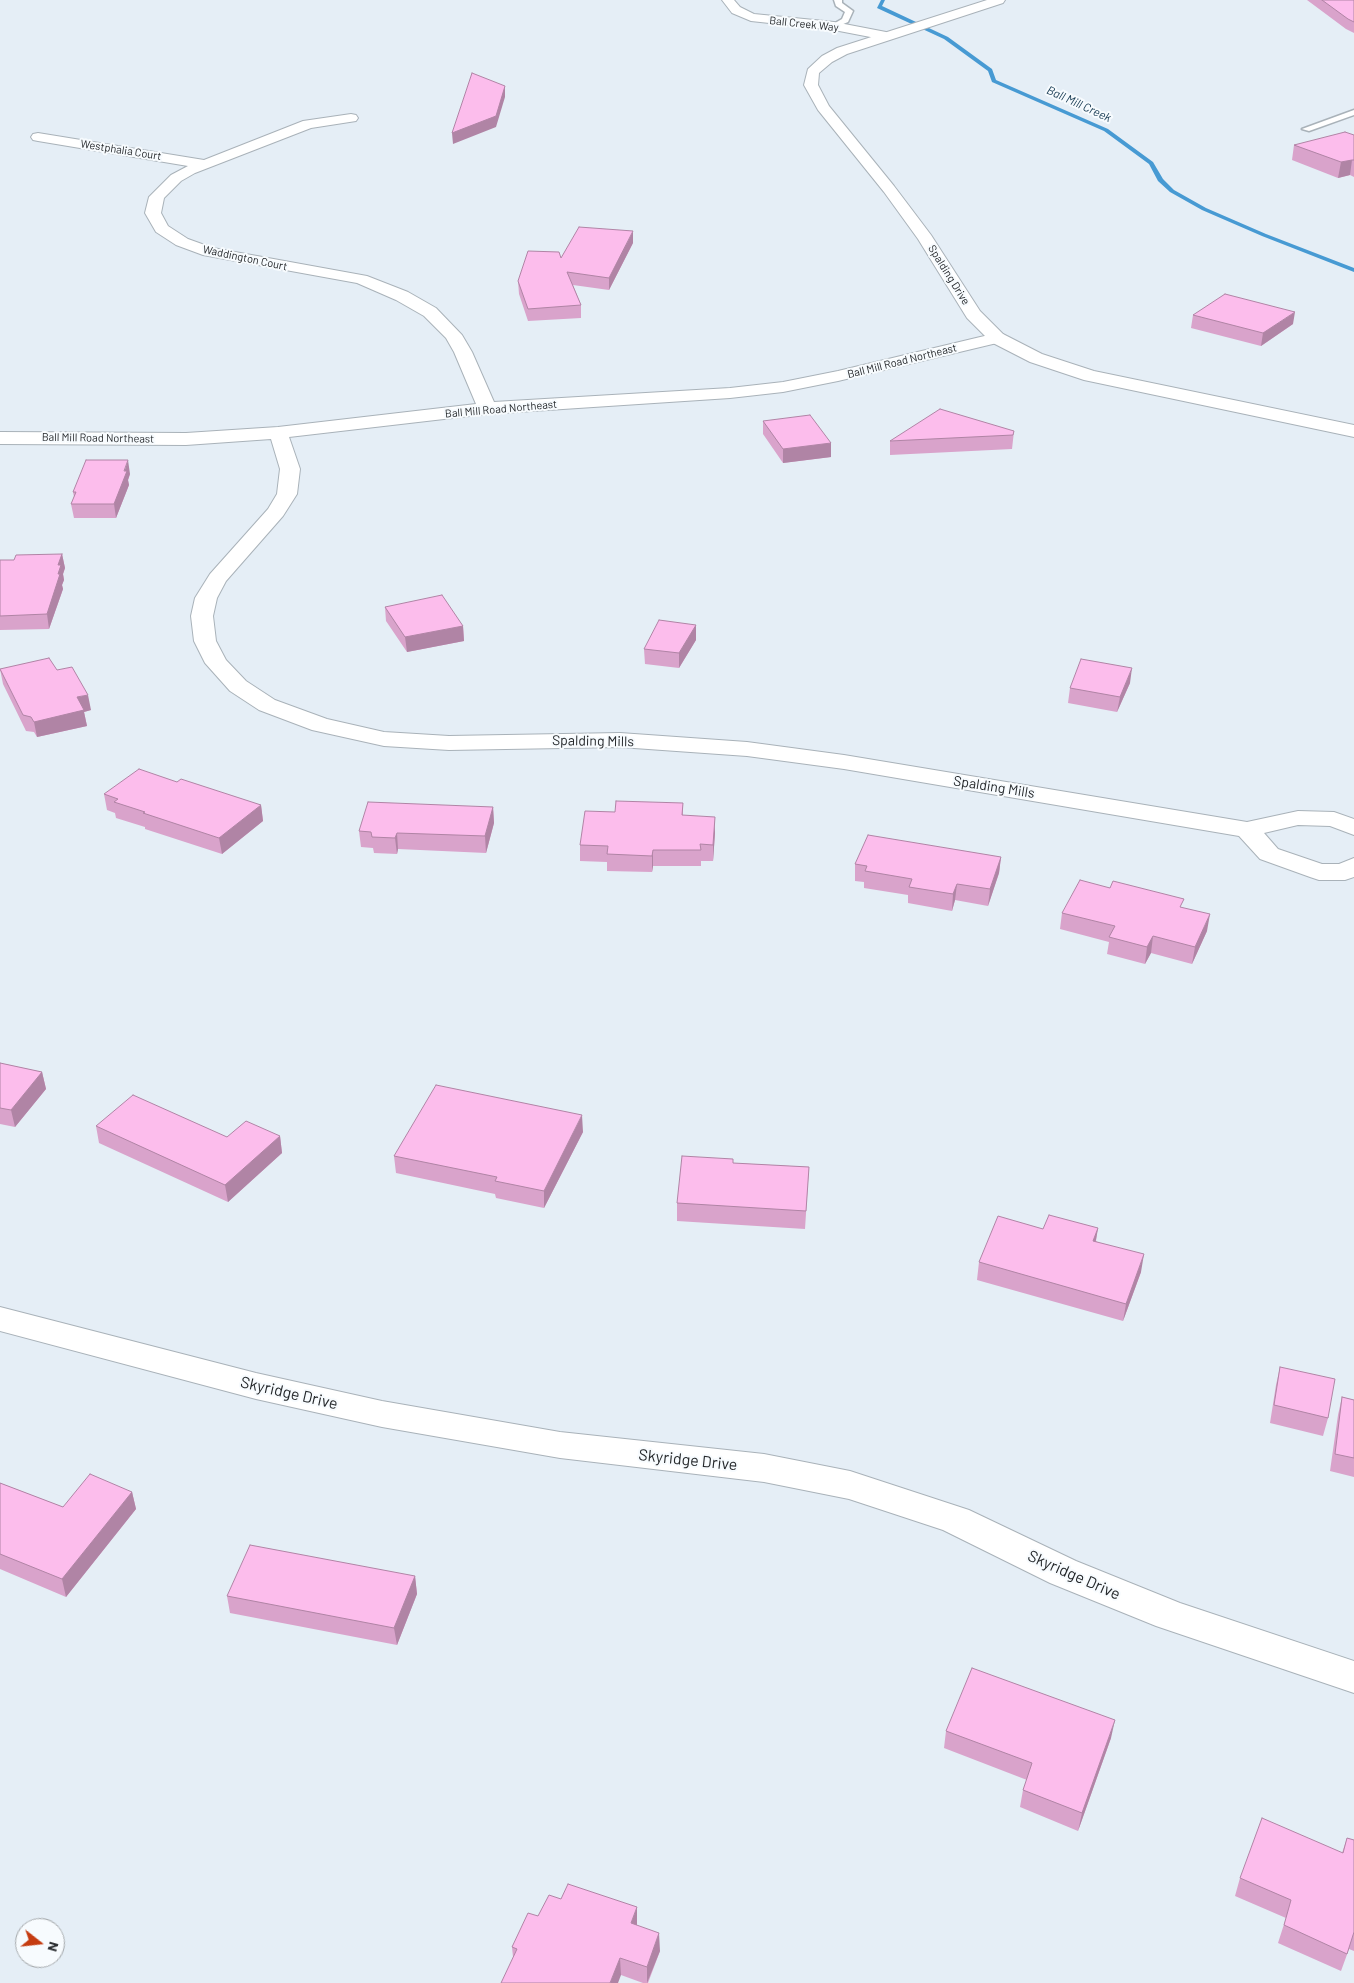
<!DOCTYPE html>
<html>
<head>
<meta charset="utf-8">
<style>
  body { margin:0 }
  #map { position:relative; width:1354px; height:1983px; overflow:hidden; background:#e5eef6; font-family:Barlow,sans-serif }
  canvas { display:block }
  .north { position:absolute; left:15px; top:1918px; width:50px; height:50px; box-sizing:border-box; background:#f7fbfe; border:1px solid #a3a7aa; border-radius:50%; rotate:106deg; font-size:14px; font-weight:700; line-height:20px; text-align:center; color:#25282b }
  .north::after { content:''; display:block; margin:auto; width:18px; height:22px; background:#c53c11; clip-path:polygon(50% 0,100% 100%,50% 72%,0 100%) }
</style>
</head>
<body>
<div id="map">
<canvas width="1354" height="1983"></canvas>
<div class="north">N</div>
</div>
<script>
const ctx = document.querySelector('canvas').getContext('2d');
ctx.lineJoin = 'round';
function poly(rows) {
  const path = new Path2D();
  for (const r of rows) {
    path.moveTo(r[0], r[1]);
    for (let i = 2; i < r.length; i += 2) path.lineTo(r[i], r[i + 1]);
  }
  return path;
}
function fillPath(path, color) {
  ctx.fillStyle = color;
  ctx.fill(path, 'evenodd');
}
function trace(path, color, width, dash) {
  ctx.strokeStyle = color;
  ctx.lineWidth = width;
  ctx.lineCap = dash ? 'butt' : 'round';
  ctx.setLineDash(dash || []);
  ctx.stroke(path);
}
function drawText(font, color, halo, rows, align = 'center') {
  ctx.font = font + ' Barlow,sans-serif';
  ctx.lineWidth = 4;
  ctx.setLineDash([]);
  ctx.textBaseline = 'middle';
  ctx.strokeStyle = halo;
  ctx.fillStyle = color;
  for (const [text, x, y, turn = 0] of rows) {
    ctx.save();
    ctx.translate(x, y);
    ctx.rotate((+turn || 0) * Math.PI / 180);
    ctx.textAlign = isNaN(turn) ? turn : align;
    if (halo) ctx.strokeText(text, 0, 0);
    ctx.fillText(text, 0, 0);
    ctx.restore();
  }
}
const stream = poly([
  [881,0,885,0,882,6,948,37,992,69,996,80,1108,129,1153,162,1163,179,1174,190,1206,208,1266,234,1354,268,1354,272,1262,236,1202,210,1170,192,1158,181,1149,164,1104,131,992,82,988,71,944,39,877,8,881,0]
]);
const service = poly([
  [834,0,842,0,842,3,853,11,848,22,834,28,830,26,842,19,845,12,836,6,834,0],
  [1354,110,1354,115,1309,131,1302,129,1354,110]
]);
const minor = poly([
  [722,0,734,0,740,7,754,14,834,22,886,32,892,36,886,40,834,30,751,21,732,13,722,0],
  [351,114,356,115,358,118,356,121,311,128,195,173,181,181,164,198,161,213,168,226,188,239,213,248,367,276,408,292,436,308,462,335,472,352,494,402,730,388,783,382,838,371,997,333,1003,334,1006,338,1003,342,997,343,838,381,783,392,730,398,487,414,289,437,300,469,297,494,283,516,226,581,217,598,213,616,216,641,226,660,246,681,275,700,327,719,384,732,449,736,620,733,747,742,844,755,1247,822,1298,811,1334,812,1354,819,1354,835,1330,826,1298,825,1264,833,1278,849,1322,864,1339,864,1354,858,1354,877,1345,880,1319,880,1310,877,1260,859,1239,836,844,769,747,756,620,747,449,750,384,746,312,730,259,710,230,691,205,663,194,641,191,616,195,598,210,574,268,509,277,494,280,469,271,439,186,445,0,444,0,432,186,433,278,427,476,404,454,352,446,338,424,316,396,300,357,283,203,255,176,245,156,232,145,213,149,197,171,175,188,166,38,141,33,140,31,137,33,134,38,133,204,160,303,121,351,114],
  [0,1307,256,1373,382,1401,560,1432,764,1454,850,1471,969,1510,1076,1561,1180,1603,1354,1661,1354,1693,1156,1626,1050,1583,943,1530,849,1499,764,1482,560,1458,382,1427,256,1399,0,1331,0,1307]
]);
const tertiary = poly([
  [987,0,1005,0,1003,3,847,54,832,62,819,73,818,85,829,106,894,186,931,235,980,311,1003,334,1042,354,1094,371,1354,425,1354,437,1084,380,1030,362,991,342,967,318,918,239,884,192,818,110,804,85,808,69,822,56,837,48,987,0]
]);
const wall = poly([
  [1307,0,1354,0,1354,33,1346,29],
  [1354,135,1354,177,1350,175,1338,178,1292,160,1294,145],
  [633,243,609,290,573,285,581,305,581,318,528,321,519,294,518,281,561,258],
  [1193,315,1293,324,1261,346,1191,328],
  [763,421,831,443,831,457,783,463,763,434],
  [1014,431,1012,449,890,455,890,441],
  [130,474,128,480,129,485,116,518,74,518,71,504,74,497,73,492],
  [62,554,65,568,63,574,64,580,62,585,63,589,49,629,0,630,0,560,14,560],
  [385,607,463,626,464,641,407,652,386,621],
  [696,625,696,640,679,668,645,664,644,649],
  [0,669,57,670,91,710,84,712,87,726,37,737,34,732,26,731,3,684],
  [1130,683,1117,712,1068,703,1070,688],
  [177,782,261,805,263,821,222,854,145,829,145,827,116,818,115,813,107,810,104,794],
  [683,803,683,815,715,833,713,861,701,861,701,866,653,866,652,872,607,871,607,862,580,861,580,845,615,812],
  [493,807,494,823,486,853,398,849,397,854,374,853,373,848,361,847,359,831],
  [1001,857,999,873,988,906,955,900,952,911,908,903,908,895,864,888,864,882,855,881,855,864],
  [1182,908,1207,931,1192,964,1151,953,1145,964,1107,954,1109,942,1060,929,1062,913],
  [0,1063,42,1072,46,1089,15,1127,0,1124],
  [96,1126,227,1137,280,1136,282,1153,228,1202,99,1143],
  [583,1132,544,1208,496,1198,495,1194,396,1173,394,1156],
  [733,1163,809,1167,805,1229,677,1221,677,1203],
  [1098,1228,1096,1241,1141,1272,1123,1321,977,1280,979,1262,1043,1229],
  [1280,1367,1328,1418,1323,1436,1270,1423,1276,1385],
  [1342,1397,1354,1400,1354,1477,1330,1471,1338,1415],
  [0,1483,63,1507,132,1492,136,1509,66,1597,0,1569],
  [415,1576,417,1594,397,1645,230,1613,227,1596],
  [946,1731,1111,1738,1078,1831,1020,1807,1023,1790,1027,1780,944,1748],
  [1347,1838,1354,1840,1354,1951,1349,1949,1341,1971,1278,1943,1286,1918,1235,1896,1240,1878,1342,1853],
  [561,1899,637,1925,660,1951,648,1983,643,1983,621,1975,513,1957,512,1947,538,1916]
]);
const shadedWall = poly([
  [505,86,505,97,496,127,453,144,452,133],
  [1352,160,1350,175,1338,178,1341,162],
  [633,231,633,243,609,290,609,278],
  [1295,312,1293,324,1261,346,1263,333],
  [831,443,831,457,783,463,783,449],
  [128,460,130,474,128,480,129,485,116,518,114,504],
  [62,554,65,568,63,574,64,580,62,585,63,589,49,629,47,614,58,565],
  [696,625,696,640,679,668,679,653],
  [463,626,464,641,407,652,405,637],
  [1132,668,1130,683,1117,712,1120,697],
  [88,695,91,710,84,712,87,726,37,737,34,722,77,697],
  [261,805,263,821,222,854,219,838],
  [493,807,494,823,486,853,485,836],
  [715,817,715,833,713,861,713,845],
  [397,833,398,849,397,854,395,838],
  [653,850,653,866,652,872,652,856],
  [1001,857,999,873,988,906,990,889],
  [957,884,955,900,952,911,953,894],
  [1210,914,1207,931,1192,964,1195,947],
  [1153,936,1151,953,1145,964,1147,947],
  [42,1072,46,1089,15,1127,11,1110],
  [582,1115,583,1132,544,1208,544,1191],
  [280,1136,282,1153,228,1202,225,1185],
  [1098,1228,1095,1245,1093,1241],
  [1144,1254,1141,1272,1123,1321,1126,1304],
  [132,1492,136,1509,66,1597,62,1579],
  [415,1576,417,1594,397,1645,394,1628],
  [1115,1720,1111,1738,1078,1831,1082,1813],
  [637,1907,637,1925,631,1941,631,1923],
  [659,1933,660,1951,647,1983,647,1967],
  [620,1958,621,1975,618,1983,610,1983]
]);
const building = poly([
  [1322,0,1354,0,1354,22,1348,19,1322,0],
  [472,73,505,86,496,116,452,133,472,73],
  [1345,132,1354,135,1354,160,1352,160,1341,162,1294,145,1345,132],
  [579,227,633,231,609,278,567,272,581,305,528,309,518,281,528,251,559,252,561,258,579,227],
  [1225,294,1295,312,1263,333,1193,315,1225,294],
  [940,409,1014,431,1013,435,890,441,940,409],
  [810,415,831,443,783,449,763,421,810,415],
  [86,460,128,460,124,471,127,471,114,504,71,504,76,492,73,492,86,460],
  [62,554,58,565,61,565,58,574,60,574,47,614,0,616,0,560,14,560,16,555,62,554],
  [442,595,463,626,405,637,385,607,442,595],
  [659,620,696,625,679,653,644,649,659,620],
  [49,658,57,670,72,667,88,695,77,697,84,710,34,722,31,717,23,715,0,669,49,658],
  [1081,659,1132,668,1120,697,1070,688,1081,659],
  [139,769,177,782,181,779,261,805,219,838,143,813,145,812,114,802,118,799,104,794,139,769],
  [616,801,683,803,682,815,715,817,713,845,700,844,701,850,653,850,652,856,607,854,608,846,580,845,585,811,615,812,616,801],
  [368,802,493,807,485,836,397,833,395,838,372,837,371,832,359,831,368,802],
  [868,835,1001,857,990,889,957,884,953,894,909,887,912,879,865,871,867,866,855,864,868,835],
  [1080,880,1110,888,1113,881,1184,899,1180,907,1210,914,1195,947,1153,936,1147,947,1109,937,1115,926,1062,913,1080,880],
  [0,1063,42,1072,11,1110,0,1108,0,1063],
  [436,1085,582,1115,544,1191,495,1181,497,1177,394,1156,436,1085],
  [133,1095,227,1137,246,1121,280,1136,225,1185,96,1126,133,1095],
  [682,1156,733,1159,733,1163,809,1167,806,1211,677,1203,682,1156],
  [1049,1215,1098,1228,1093,1241,1144,1254,1126,1304,979,1262,998,1216,1043,1229,1049,1215],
  [1280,1367,1335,1379,1328,1418,1274,1405,1280,1367],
  [1342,1397,1354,1400,1354,1458,1335,1454,1342,1397],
  [90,1474,132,1492,62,1579,0,1554,0,1483,63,1507,90,1474],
  [250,1545,415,1576,394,1628,227,1596,250,1545],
  [972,1668,1115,1720,1082,1813,1023,1790,1032,1763,946,1731,972,1668],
  [1262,1818,1343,1853,1347,1838,1354,1840,1354,1932,1347,1954,1284,1925,1291,1900,1240,1878,1262,1818],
  [568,1884,637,1907,631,1923,659,1933,647,1967,620,1958,610,1983,501,1983,517,1949,512,1947,528,1913,538,1916,549,1895,561,1899,568,1884]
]);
const farStreetnames = [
  ["Ball Creek Way",804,24,6],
  ["Westphalia Court",121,150,9],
  ["Waddington Court",245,258,12],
  ["Spalding Drive",949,275,58],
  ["Ball Mill Road Northeast",902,361,-14],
  ["Ball Mill Road Northeast",501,409,-5],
  ["Ball Mill Road Northeast",98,438,1]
];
const farWaternames = [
  ["Ball Mill Creek",1079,104,25]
];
const streetNames = [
  ["Spalding Mills",593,741,1],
  ["Spalding Mills",994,787,9]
];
const nearStreetnames = [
  ["Skyridge Drive",289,1393,13],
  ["Skyridge Drive",688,1460,6],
  ["Skyridge Drive",1074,1575,24]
];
fillPath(stream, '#479ad3');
trace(service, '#a9b2b9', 3);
trace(minor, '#a9b2b9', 2);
trace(tertiary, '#a9b2b9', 2);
fillPath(service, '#fff');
fillPath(minor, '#fff');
fillPath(tertiary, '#fff');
fillPath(wall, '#d9a3cb');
fillPath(shadedWall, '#b084a5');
fillPath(building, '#fcbdec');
trace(building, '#b084a5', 1);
drawText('11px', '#25282b', '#f7fbfe', farStreetnames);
drawText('italic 12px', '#143850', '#f7fbfe', farWaternames);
drawText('14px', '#25282b', '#f7fbfe', streetNames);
drawText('16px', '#25282b', '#f7fbfe', nearStreetnames);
</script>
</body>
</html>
